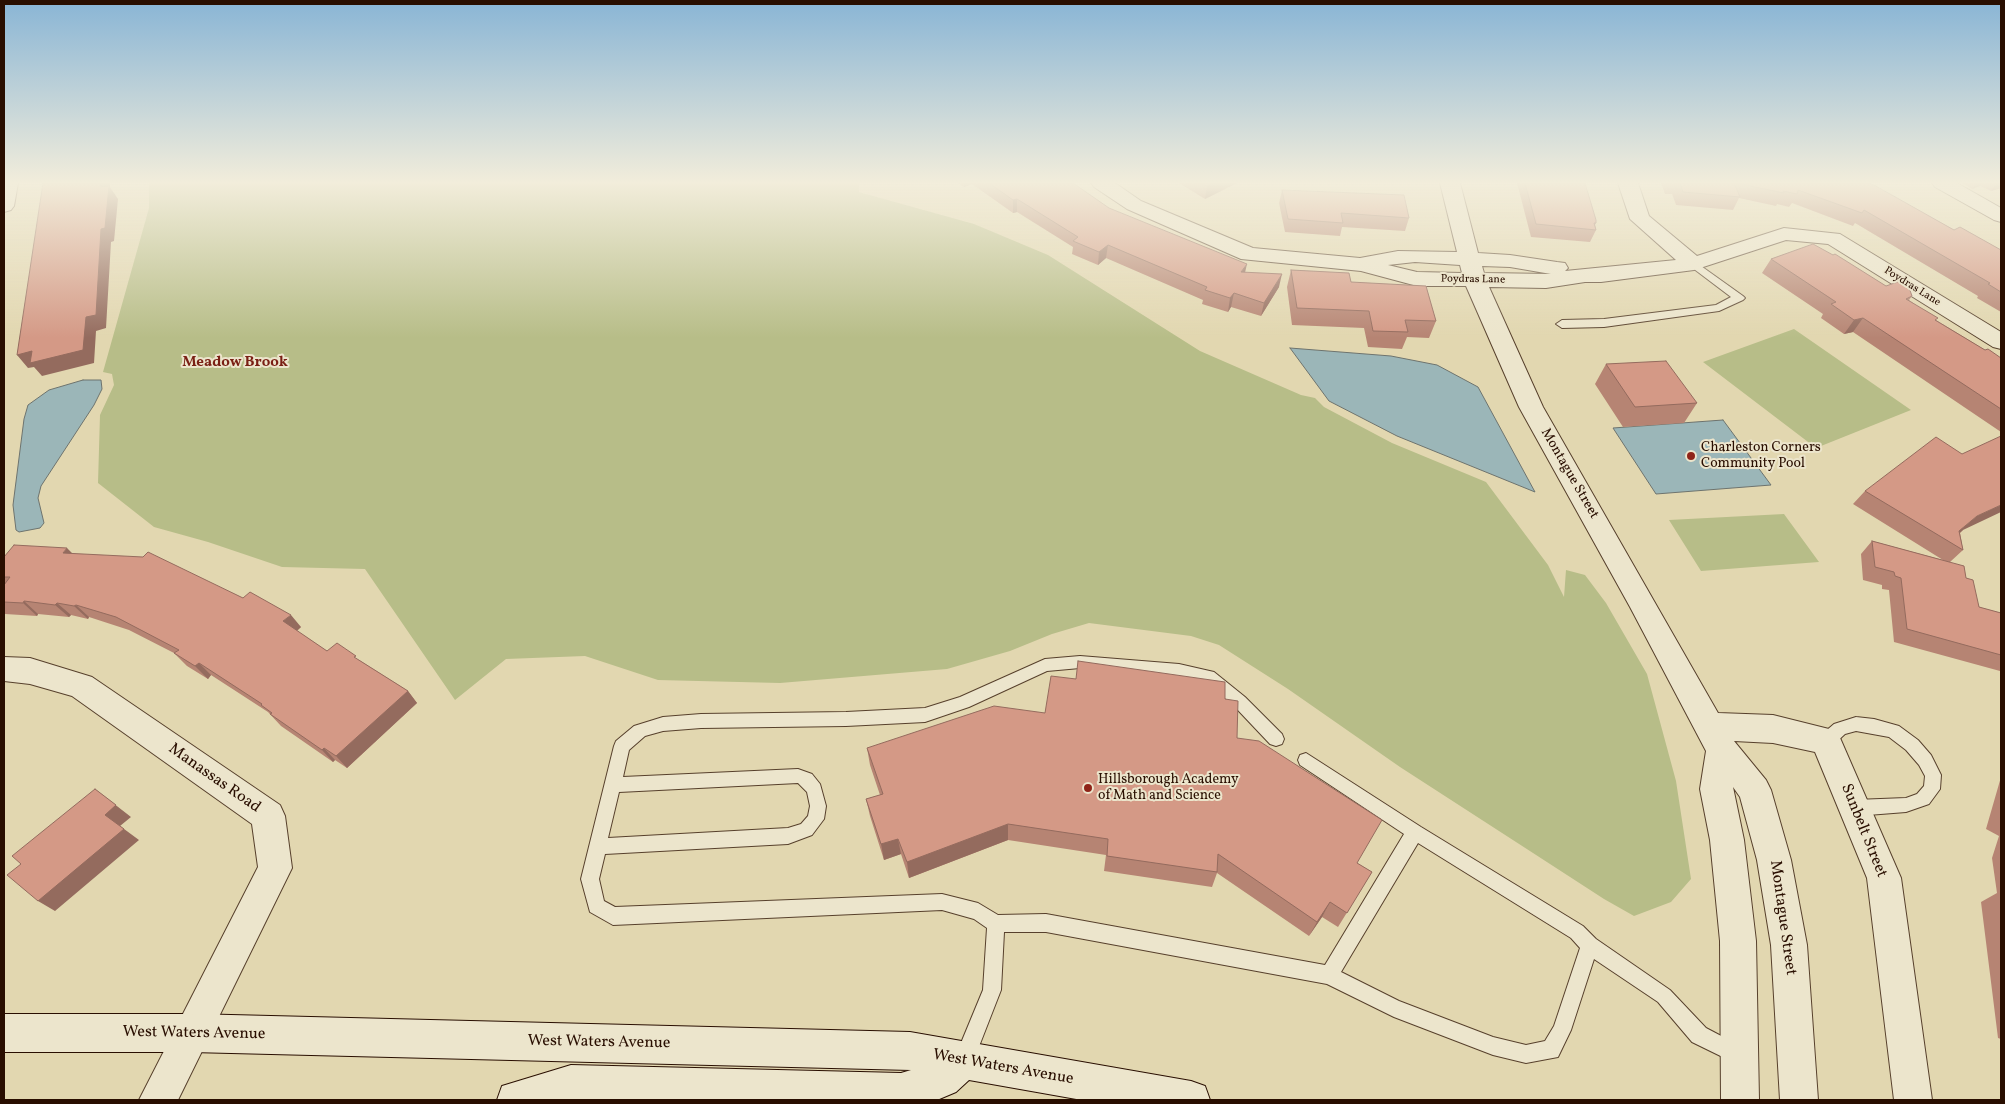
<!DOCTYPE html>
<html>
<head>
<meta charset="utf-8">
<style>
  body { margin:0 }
  #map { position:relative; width:2005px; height:1104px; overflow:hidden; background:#e2d7b0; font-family:Vollkorn,serif }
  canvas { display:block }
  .frame { position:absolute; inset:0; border:5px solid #290e00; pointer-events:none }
</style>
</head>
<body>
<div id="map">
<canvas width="2005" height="1104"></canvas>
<div class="frame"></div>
</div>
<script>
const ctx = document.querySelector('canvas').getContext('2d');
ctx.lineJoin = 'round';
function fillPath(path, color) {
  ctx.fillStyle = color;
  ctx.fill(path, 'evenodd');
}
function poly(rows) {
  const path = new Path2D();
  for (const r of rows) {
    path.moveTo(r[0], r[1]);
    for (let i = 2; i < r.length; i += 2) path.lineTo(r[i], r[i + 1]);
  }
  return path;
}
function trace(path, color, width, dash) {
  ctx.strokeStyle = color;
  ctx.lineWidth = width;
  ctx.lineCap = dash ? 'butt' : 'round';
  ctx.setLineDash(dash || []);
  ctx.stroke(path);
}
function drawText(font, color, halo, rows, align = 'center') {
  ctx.font = font + ' Vollkorn,serif';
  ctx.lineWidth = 4;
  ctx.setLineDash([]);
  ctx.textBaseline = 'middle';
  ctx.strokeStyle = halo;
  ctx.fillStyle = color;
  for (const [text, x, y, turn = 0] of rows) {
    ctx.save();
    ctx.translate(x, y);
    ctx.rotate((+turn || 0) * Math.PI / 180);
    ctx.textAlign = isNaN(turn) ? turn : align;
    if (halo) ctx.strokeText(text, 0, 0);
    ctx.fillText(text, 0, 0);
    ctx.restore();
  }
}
const green = poly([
  [149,183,859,183,859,192,974,224,1048,255,1200,351,1301,395,1315,398,1324,407,1392,443,1486,482,1548,565,1564,597,1566,570,1585,575,1606,603,1647,674,1676,781,1691,879,1671,902,1634,916,1604,899,1533,853,1400,767,1288,689,1219,645,1191,636,1089,623,1052,634,1010,651,947,669,780,683,658,680,585,656,506,659,455,700,365,569,282,567,208,542,154,527,98,483,100,415,114,385,112,374,103,372,149,208],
  [1794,329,1911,410,1816,448,1703,362],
  [1784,514,1819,562,1701,571,1669,520]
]);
const water = poly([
  [1290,348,1391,356,1437,365,1478,387,1535,492,1397,436,1329,401,1290,348],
  [83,380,101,380,102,389,94,405,41,486,38,498,44,523,40,528,19,532,16,530,13,505,24,419,28,405,49,390,83,380],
  [1723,420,1771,485,1656,494,1613,428,1723,420]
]);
const lane = poly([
  [1694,261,1743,296,1745,298,1743,300,1719,311,1604,327,1562,328,1556,324,1562,320,1604,319,1716,305,1731,297,1690,266,1689,264,1690,262,1694,261],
  [1080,656,1179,664,1214,672,1245,697,1282,734,1284,739,1282,744,1276,746,1270,744,1235,707,1205,681,1179,676,1080,668,1047,671,969,707,925,722,846,726,701,728,663,731,645,736,629,750,623,777,798,769,812,774,820,784,826,806,824,819,812,835,788,844,605,854,599,879,604,901,615,907,942,894,978,903,998,915,1046,914,1325,965,1404,834,1300,765,1298,760,1300,755,1306,753,1421,827,1583,926,1596,939,1670,990,1706,1028,1744,1048,1746,1055,1744,1062,1737,1064,1692,1042,1658,1002,1594,959,1571,1030,1558,1057,1526,1063,1493,1055,1394,1017,1327,984,1046,932,1004,932,1001,990,971,1067,964,1070,957,1067,954,1060,983,990,987,928,974,919,942,910,613,925,590,912,581,879,614,746,616,741,634,726,663,717,701,714,846,712,925,708,960,697,1045,659,1080,656],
  [798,783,807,792,810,806,808,816,801,824,788,828,608,838,619,792,798,783],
  [1418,843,1571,938,1580,948,1554,1026,1545,1041,1526,1045,1493,1037,1399,1001,1341,972,1418,843],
  [1856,717,1874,719,1899,726,1918,740,1931,755,1941,775,1940,789,1929,804,1906,812,1855,816,1849,813,1847,808,1849,803,1855,800,1906,798,1917,794,1924,786,1925,776,1919,765,1906,750,1889,737,1856,731,1845,734,1832,746,1826,748,1820,746,1818,741,1820,736,1834,724,1856,717]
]);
const street = poly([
  [4,183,18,183,14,206,11,210,4,212,4,183],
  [1091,183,1115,183,1141,201,1253,248,1360,258,1398,251,1457,252,1440,183,1460,183,1478,253,1510,255,1557,262,1565,263,1568,268,1565,271,1676,260,1630,219,1618,183,1638,183,1649,216,1697,256,1784,228,1840,234,2001,332,2001,349,1993,347,1828,244,1786,240,1694,270,1601,282,1585,282,1546,288,1489,287,1543,407,1718,713,1773,715,1837,731,1901,878,1932,1100,1894,1100,1867,878,1815,752,1773,743,1734,741,1766,780,1771,790,1791,860,1807,945,1818,1100,1780,1100,1771,945,1757,860,1740,797,1733,787,1744,840,1756,941,1759,1100,1721,1100,1720,941,1710,840,1700,789,1706,751,1630,607,1519,407,1466,286,1417,286,1361,271,1241,259,1127,209,1094,187,1091,183],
  [1415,262,1460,265,1462,273,1417,272,1388,265,1415,262],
  [1482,266,1510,267,1551,274,1484,273,1482,266],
  [1932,183,1957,183,2001,208,2001,222,1994,220,1935,187,1932,183],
  [4,657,30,658,92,677,280,805,285,816,292,868,178,1100,139,1100,258,867,252,824,72,696,30,684,4,681,4,657]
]);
const secondary = poly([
  [4,1014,191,1014,910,1032,1191,1081,1205,1086,1210,1100,1082,1100,969,1080,956,1092,937,1100,497,1100,502,1086,571,1065,901,1073,911,1070,191,1052,4,1052,4,1014]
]);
const wall = poly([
  [958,183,1073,183,1109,208,1245,272,1279,287,1261,316,1231,307,1228,312,1202,304,1203,300,1106,258,1098,265,1072,254,1073,247,1017,212,1013,213,972,184,964,187],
  [1179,183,1237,183,1205,199],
  [1517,183,1585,183,1596,223,1595,225,1596,230,1590,242,1531,237],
  [1661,183,1868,183,1954,230,2001,250,2001,312,1977,298,1978,296,1855,223,1853,226,1792,203,1789,207,1777,204,1776,206,1739,198,1733,210,1676,205,1672,194,1665,194],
  [1962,183,2001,183,2001,190,1998,189,1991,191,1980,186,1972,189],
  [1282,190,1409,218,1405,231,1342,227,1340,236,1285,232,1279,203],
  [1771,259,1886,286,1912,296,1909,300,1936,320,1985,350,2001,358,2001,432,1853,332,1844,334,1821,318,1823,314,1762,273],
  [1291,270,1351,282,1436,321,1429,338,1407,337,1402,349,1368,347,1364,328,1292,325,1287,287],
  [1606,364,1697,403,1684,423,1623,427,1595,384],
  [1962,454,1963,530,1960,533,1963,550,1950,562,1966,578,1979,607,2001,613,2001,670,2000,671,1894,642,1889,590,1882,589,1882,585,1863,580,1861,554,1872,541,1943,560,1853,504,1865,491],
  [72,553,301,627,297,631,327,651,359,660,408,691,417,703,347,768,335,760,333,762,281,726,268,712,211,675,208,679,187,666,174,653,129,630,89,617,88,619,71,615,69,617,38,614,37,616,5,614,4,613,4,557],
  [1225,699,1237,738,1357,863,1372,872,1338,927,1322,917,1309,936,1217,873,1212,887,1104,871,1106,855,1008,840,909,878,901,854,884,860,870,816,866,799,880,795,870,765,867,748,1045,713],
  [2001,777,2001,1039,1998,1038,1981,902,1997,893,1992,858,1999,836,1986,829]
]);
const shadedWall = poly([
  [101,183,110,183,110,187,118,199,114,241,111,242,106,328,96,331,94,363,42,376,34,367,28,368,17,355,86,317],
  [964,183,972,183,972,184,964,187],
  [1213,183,1237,183,1205,199,1207,186],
  [1976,183,1982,183,1980,186,1972,189],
  [1997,183,2001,183,2001,184,1998,189,1991,191],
  [1017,199,1017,212,1013,213,1013,200],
  [1108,245,1106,258,1098,265,1099,252],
  [1247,264,1244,277,1241,272],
  [1282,274,1279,287,1261,316,1264,303],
  [1234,293,1231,307,1228,312,1230,298],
  [1863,318,1853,332,1844,334,1854,320],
  [2001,505,2001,512,1963,530,1949,542,1959,531,1977,516],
  [67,548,80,561,63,553],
  [24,601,38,614,37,616,23,603],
  [57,603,71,615,69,617,55,605],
  [76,605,89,617,88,619,74,606],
  [291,615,301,627,293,634,283,621],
  [199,663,211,675,208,679,195,666],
  [408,691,417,703,347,768,336,756],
  [324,748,335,760,333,762,322,750],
  [95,789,131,817,120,826,139,840,55,911,38,901,105,815],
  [1008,824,1008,840,909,878,907,862],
  [898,839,901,854,884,860,881,844],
  [1330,902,1322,917,1309,936,1317,922]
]);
const building = poly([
  [43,183,101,183,100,187,109,186,105,228,101,229,96,315,86,317,83,350,30,363,32,351,17,355,43,183],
  [989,183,1073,183,1109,208,1247,264,1241,272,1282,274,1264,303,1234,293,1230,298,1205,290,1207,287,1108,245,1099,252,1073,241,1078,237,1017,199,1013,200,989,183],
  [1201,183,1213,183,1207,186,1201,183],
  [1525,183,1585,183,1596,220,1596,223,1594,223,1596,230,1536,224,1525,183],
  [1680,183,1734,183,1740,197,1683,192,1680,183],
  [1736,183,1868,183,1874,185,1954,230,1960,227,2001,250,2001,292,1988,284,1990,283,1864,210,1862,213,1798,190,1797,194,1783,191,1784,193,1736,183],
  [1282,190,1404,195,1409,218,1341,213,1343,223,1288,219,1282,190],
  [1813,244,1833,255,1835,254,1886,286,1906,279,1912,296,1906,299,1938,318,1935,320,1985,350,1988,349,2001,358,2001,409,1863,318,1854,320,1831,304,1836,302,1771,259,1813,244],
  [1291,270,1349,273,1351,282,1426,286,1436,321,1405,320,1408,332,1373,331,1369,311,1297,308,1291,270],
  [1666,361,1697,403,1635,407,1606,364,1666,361],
  [2001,436,2001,505,1977,516,1959,531,1963,550,1865,491,1936,437,1962,454,2001,436],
  [1872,541,1964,566,1966,578,1973,580,1979,607,2001,613,2001,655,1907,629,1901,578,1895,576,1894,572,1875,567,1872,541],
  [14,545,67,548,63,553,143,557,148,552,243,598,250,592,291,615,283,621,327,651,337,643,356,656,354,657,408,691,336,756,324,748,322,750,270,714,272,713,261,705,262,704,199,663,195,666,174,653,179,650,116,617,76,605,74,606,57,603,55,605,24,601,23,603,4,602,4,585,10,577,4,577,4,557,14,545],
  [1078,661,1225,682,1225,699,1238,701,1237,738,1259,741,1382,820,1357,863,1372,872,1347,913,1330,902,1317,922,1218,854,1217,872,1107,856,1108,839,1008,824,907,862,898,839,881,844,866,799,883,794,867,748,994,706,1045,713,1051,676,1076,679,1078,661],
  [95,789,116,805,105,815,124,829,38,901,7,875,21,864,12,856,95,789]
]);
const markers = [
  [1691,456,5,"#8f2418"],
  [1088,788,5,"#8f2418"]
];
const farStreetnames = [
  ["Poydras Lane",1473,280,1],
  ["Poydras Lane",1912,287,32]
];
const poiNames = [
  ["Charleston Corners",1701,448],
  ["Community Pool",1701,464],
  ["Hillsborough Academy",1098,780],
  ["of Math and Science",1098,796]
];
const streetNames = [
  ["Montague Street",1569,474,60]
];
const neighbourhoodNames = [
  ["Meadow Brook",235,363]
];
const nearStreetnames = [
  ["Manassas Road",214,779,35],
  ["Sunbelt Street",1863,831,68],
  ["Montague Street",1782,918,82],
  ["West Waters Avenue",194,1034,1],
  ["West Waters Avenue",599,1043,1],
  ["West Waters Avenue",1003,1068,10]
];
fillPath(green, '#b7bd88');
fillPath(water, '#9bb6b8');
trace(water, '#6d736e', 1);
trace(lane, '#57402c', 2);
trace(street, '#57402c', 2);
trace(secondary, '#290e00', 2);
fillPath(lane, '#ece5cc');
fillPath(street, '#ece5cc');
fillPath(secondary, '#ece5cc');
fillPath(wall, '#b68473');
fillPath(shadedWall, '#946b5e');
fillPath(building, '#d49986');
trace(building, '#946b5e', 1);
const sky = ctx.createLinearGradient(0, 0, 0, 338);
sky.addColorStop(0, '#89b5d5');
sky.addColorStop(0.54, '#f2eddb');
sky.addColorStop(1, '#f2eddb00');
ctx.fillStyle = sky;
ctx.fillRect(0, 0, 2005, 338);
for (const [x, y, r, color] of markers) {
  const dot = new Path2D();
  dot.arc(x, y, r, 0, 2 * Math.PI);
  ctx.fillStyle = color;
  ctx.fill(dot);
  trace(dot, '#ece5cc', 2);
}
drawText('11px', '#290e00', '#ece5cc', farStreetnames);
drawText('14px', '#290e00', '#ece5cc', poiNames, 'left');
drawText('14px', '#290e00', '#ece5cc', streetNames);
drawText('bold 15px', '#7a1f14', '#ece5cc', neighbourhoodNames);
drawText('16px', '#290e00', '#ece5cc', nearStreetnames);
</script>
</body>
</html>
